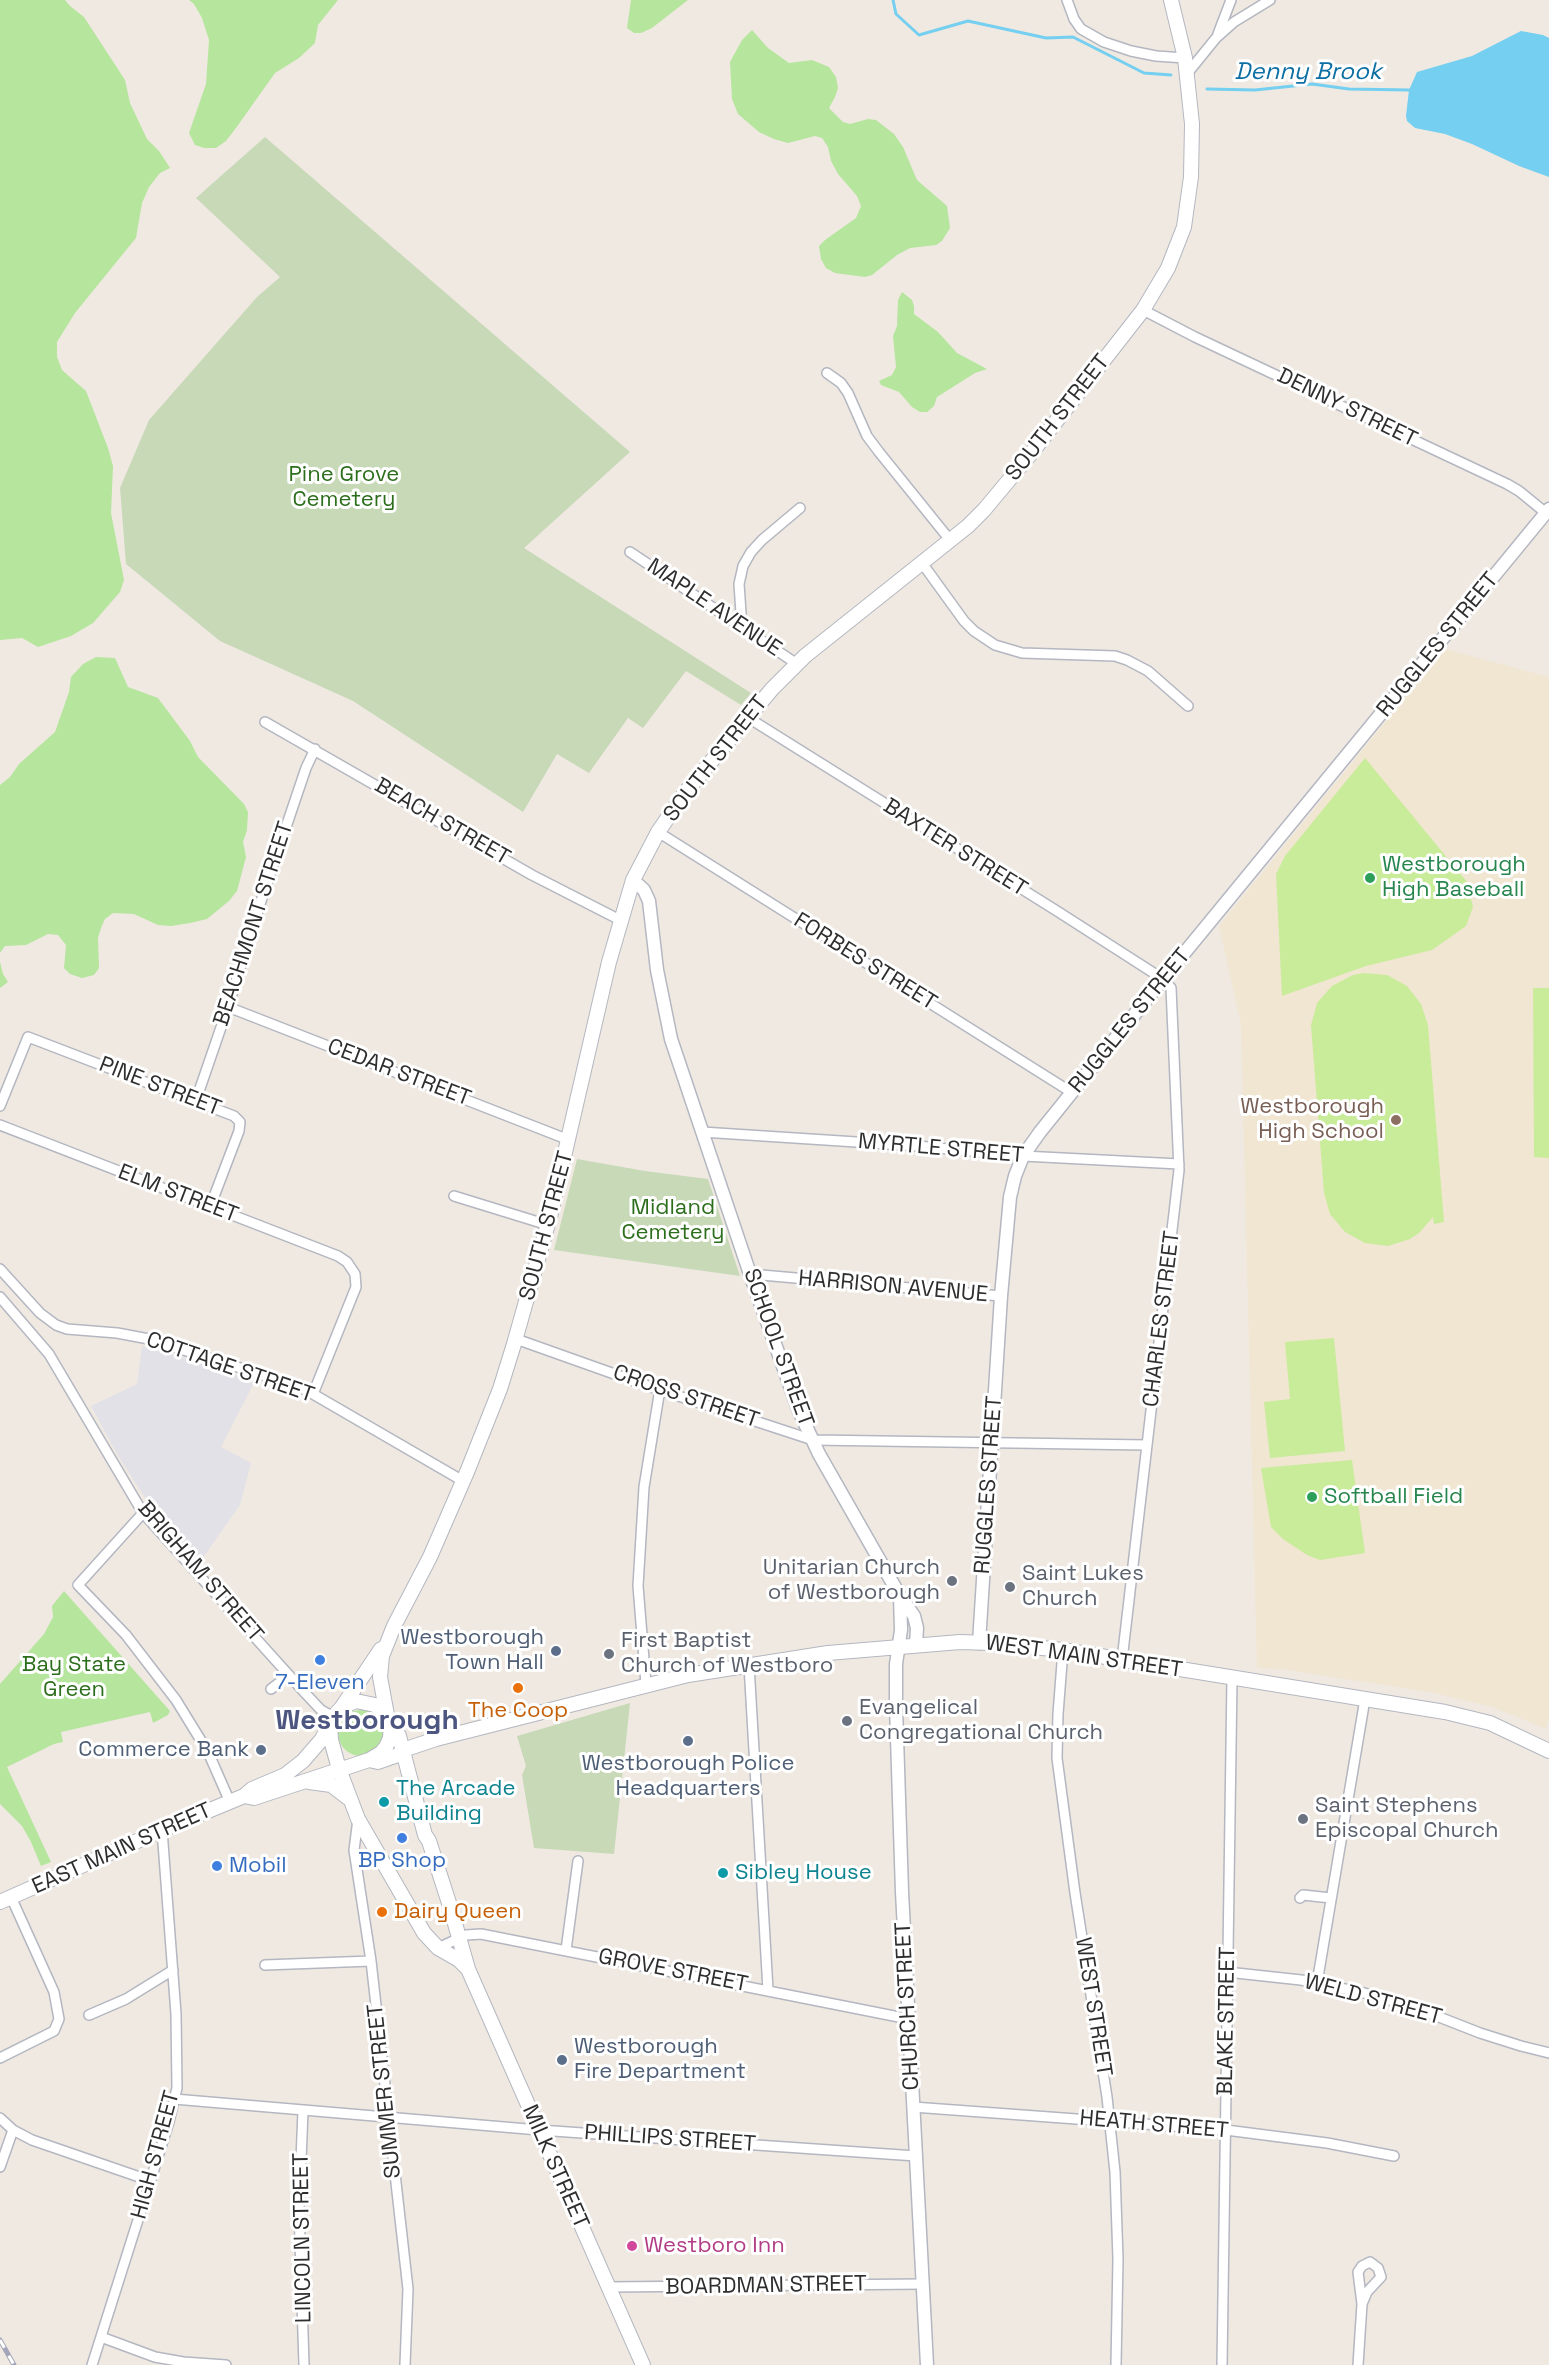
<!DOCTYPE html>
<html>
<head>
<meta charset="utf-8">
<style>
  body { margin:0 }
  canvas { display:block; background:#efe9e1 }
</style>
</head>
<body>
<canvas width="1549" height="2365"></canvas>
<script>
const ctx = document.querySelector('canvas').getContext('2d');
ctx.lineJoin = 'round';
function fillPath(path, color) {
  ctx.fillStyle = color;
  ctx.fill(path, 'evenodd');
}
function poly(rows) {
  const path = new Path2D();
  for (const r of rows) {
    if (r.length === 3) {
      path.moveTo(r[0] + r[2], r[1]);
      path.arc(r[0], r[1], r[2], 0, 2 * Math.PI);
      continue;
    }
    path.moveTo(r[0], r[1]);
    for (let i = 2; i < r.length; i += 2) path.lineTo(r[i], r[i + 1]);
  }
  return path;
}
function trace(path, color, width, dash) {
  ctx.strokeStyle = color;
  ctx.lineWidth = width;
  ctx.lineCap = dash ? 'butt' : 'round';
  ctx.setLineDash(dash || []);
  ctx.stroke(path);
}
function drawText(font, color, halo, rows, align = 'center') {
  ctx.font = font + ' "Space Grotesk",sans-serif';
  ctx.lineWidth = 6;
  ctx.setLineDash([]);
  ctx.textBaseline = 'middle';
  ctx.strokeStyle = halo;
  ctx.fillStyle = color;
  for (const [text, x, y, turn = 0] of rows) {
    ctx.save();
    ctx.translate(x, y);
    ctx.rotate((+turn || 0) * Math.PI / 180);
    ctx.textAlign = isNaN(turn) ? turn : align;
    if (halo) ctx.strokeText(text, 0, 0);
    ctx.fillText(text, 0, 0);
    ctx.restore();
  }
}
const industrial = poly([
  [142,1346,218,1367,254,1383,221,1447,251,1463,240,1505,200,1562,149,1504,117,1454,91,1406,137,1384]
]);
const education = poly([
  [1445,649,1549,677,1549,1719,1546,1729,1493,1707,1429,1692,1282,1669,1257,1668,1241,1024,1219,926]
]);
const green = poly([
  [0,0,65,0,70,6,84,17,125,80,130,103,147,139,159,151,170,168,160,173,149,187,142,203,136,238,75,313,57,342,57,357,62,370,86,391,108,448,113,466,111,513,124,580,120,592,93,623,71,636,38,647,22,638,0,640],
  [189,0,338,0,318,25,315,43,299,58,275,73,236,128,226,141,216,148,204,148,195,145,189,133,206,84,209,40,202,18,194,4],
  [631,0,688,0,652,28,641,33,634,33,627,28],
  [752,30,768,48,789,63,812,60,829,67,836,77,838,88,835,97,829,108,843,122,850,124,868,119,876,120,894,134,903,147,917,180,947,206,950,228,942,241,936,245,910,248,897,255,872,275,865,277,835,273,826,268,821,259,819,246,825,240,856,218,861,206,857,196,838,174,831,161,828,147,822,138,815,136,788,143,774,139,759,132,738,114,732,99,730,62,742,40],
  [902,292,912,300,914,306,914,314,938,332,957,353,987,369,975,373,937,397,934,406,927,412,920,412,912,407,899,392,881,385,879,381,892,375,896,367,893,336,897,326,898,300],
  [96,657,115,658,128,687,158,698,190,741,198,757,244,804,248,812,247,830,243,842,246,857,237,891,229,901,207,919,190,923,171,926,158,925,134,914,113,913,105,919,101,928,98,938,99,968,94,975,82,978,70,974,64,968,66,945,58,935,48,934,26,945,5,946,0,953,0,962,3,974,8,982,0,988,0,785,10,777,19,764,55,732,69,692,71,677,83,664],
  [64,1591,170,1711,168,1715,153,1723,150,1712,61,1732,63,1742,54,1744,7,1767,51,1862,41,1866,31,1842,22,1826,0,1804,0,1684,44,1634,53,1617,52,1606],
  [361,1733,23]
]);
const cemetery = poly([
  [265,137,630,452,524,548,751,693,741,705,686,671,643,728,628,718,589,773,557,754,523,812,353,701,220,641,126,564,120,488,149,420,257,297,280,277,196,198],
  [577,1159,645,1171,708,1179,740,1276,554,1250],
  [630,1703,614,1854,534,1848,522,1775,526,1766,517,1736]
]);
const pitch = poly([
  [1365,758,1467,882,1473,907,1466,926,1432,950,1366,966,1282,996,1276,874,1285,856],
  [1364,973,1387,975,1407,986,1421,1004,1428,1025,1444,1222,1434,1224,1433,1217,1419,1233,1410,1239,1388,1246,1365,1243,1345,1232,1330,1214,1324,1193,1311,1025,1317,1003,1332,986,1353,975],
  [1533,988,1549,988,1549,1158,1534,1157],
  [1334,1338,1345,1451,1270,1458,1264,1402,1290,1399,1285,1342],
  [1352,1460,1365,1553,1320,1560,1307,1555,1283,1539,1271,1527,1261,1468]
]);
const water = poly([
  [1521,31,1543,35,1549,38,1549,177,1519,166,1472,144,1445,134,1415,128,1407,121,1406,116,1409,90,1417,72,1472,56]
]);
const stream = poly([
  [893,0,896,14,919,35,968,21,1046,38,1073,37,1144,73,1171,75],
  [1207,89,1255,90,1312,84,1349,89,1409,90]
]);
const minor = poly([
  [1067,0,1074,19,1081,29,1104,42,1131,51,1156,56,1185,58],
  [1218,34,1231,0],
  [1186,75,1216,38,1234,22,1270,0],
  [1143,310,1195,337,1507,484,1519,491,1546,513],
  [827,373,841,383,848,393,867,436,879,452,950,540],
  [630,552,797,664],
  [922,563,964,621,974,631,995,645,1022,653,1115,656,1127,660,1148,671,1188,706],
  [742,627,739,584,743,566,751,552,762,540,800,508],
  [747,717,1057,911,1163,979,1171,988,1179,1170,1122,1660],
  [265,722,532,875,620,920],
  [658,832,1071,1092],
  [228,1007,569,1140],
  [196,1100,228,1007,262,898,306,768,315,749],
  [0,1106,28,1037,234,1116,240,1122,239,1131,210,1207],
  [0,1125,338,1256,347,1262,355,1274,356,1287,313,1394],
  [702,1132,918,1146,1023,1156,1179,1164],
  [454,1196,548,1225],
  [0,1269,40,1313,56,1325,67,1329,117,1333,149,1339,297,1386,313,1394,463,1481],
  [750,1274,1001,1296],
  [0,1297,49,1354,143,1513,305,1693,321,1710,333,1717],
  [516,1339,651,1387,813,1440,1147,1445],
  [143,1513,78,1585,126,1635,176,1700,208,1752,230,1802],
  [1063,1650,1058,1714,1057,1758,1075,1893,1107,2097,1115,2172,1118,2259,1116,2365],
  [749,1665,768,1990],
  [646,1684,638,1586,644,1487,660,1389],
  [271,1689,289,1675],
  [358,1819,354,1850,371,1961,408,2289,405,2365],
  [1300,1898,1303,1895,1331,1898],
  [438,1948,466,1935,481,1934,909,2019],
  [566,1950,578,1861],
  [265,1965,371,1961],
  [1227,1972,1301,1980,1364,1993,1411,2006,1480,2033,1521,2046,1549,2053],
  [1317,1983,1365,1699],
  [89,2015,126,1999,173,1970],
  [0,2058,54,2031,59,2019,54,1992,11,1897],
  [174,2099,539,2130,916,2156],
  [913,2107,1226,2130,1327,2143,1394,2156],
  [303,2111,299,2209,304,2365],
  [0,2118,13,2130,32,2140,151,2181],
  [0,2167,13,2130],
  [609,2287,923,2284],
  [101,2337,155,2357,183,2362,226,2365],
  [92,2365,169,2122,177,2088,176,2014,162,1830],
  [1222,2365,1232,1678],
  [1358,2365,1362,2304,1358,2272,1362,2266,1370,2262,1378,2268,1381,2277,1367,2292,1362,2304]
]);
const tertiary = poly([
  [633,880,644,890,649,901,657,970,671,1039,750,1274,799,1411,819,1454,900,1596,914,1616,917,1628,916,1644],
  [900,1596,901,1630,896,1664,896,1706,902,1892,927,2365],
  [979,1643,1001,1296,1010,1197,1015,1176,1023,1156,1040,1132,1163,979,1549,509]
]);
const secondary = poly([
  [342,1707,381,1649],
  [387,1715,380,1677,382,1656,394,1626,430,1557,467,1472,500,1389,514,1344,551,1213,609,962,633,880,658,832,684,794,772,689,805,656,968,526,984,510,1029,456,1143,310,1168,268,1184,227,1191,177,1192,124,1185,58,1171,0],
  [330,1724,331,1740,339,1769,358,1819,424,1933,438,1948,459,1960,468,1969],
  [369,1760,378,1762,398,1755,403,1750,436,1739,688,1675,828,1653,960,1642,990,1643,1063,1650,1445,1712,1490,1723,1549,1751],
  [309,1782,331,1785,348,1798],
  [244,1796,254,1798,369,1760,381,1753,386,1747,390,1738,391,1723],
  [0,1902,162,1830,244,1796,252,1789,285,1775,303,1761,322,1739,333,1717,342,1707,356,1701,375,1705,387,1715,399,1736,425,1835,429,1841,450,1906,468,1969,643,2365]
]);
const rail = poly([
  [0,2340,14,2365]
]);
const markers = [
  [1370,878,6,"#2e9e5b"],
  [1396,1120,6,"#8d6e63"],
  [1312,1497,6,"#2e9e5b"],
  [952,1581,6,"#6b7280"],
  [1010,1587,6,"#6b7280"],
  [556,1651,6,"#5c6f8a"],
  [609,1654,6,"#6b7280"],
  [320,1660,6,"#3f7fe0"],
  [518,1688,6,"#e8710a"],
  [847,1721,6,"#6b7280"],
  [688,1741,6,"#5c6f8a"],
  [261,1750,6,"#5c6f8a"],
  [384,1802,6,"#0f9aa8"],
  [1303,1819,6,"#6b7280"],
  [402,1838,6,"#3f7fe0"],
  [217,1866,6,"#3f7fe0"],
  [723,1873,6,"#0f9aa8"],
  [382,1912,6,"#e8710a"],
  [562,2060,6,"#5c6f8a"],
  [632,2246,6,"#d1479c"]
];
const streetNames = [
  ["DENNY STREET",1347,408,26],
  ["SOUTH STREET",1058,418,-52],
  ["MAPLE AVENUE",714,608,34],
  ["RUGGLES STREET",1438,645,-51],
  ["SOUTH STREET",716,759,-52],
  ["BEACH STREET",442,822,30],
  ["BAXTER STREET",955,848,32],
  ["BEACHMONT STREET",254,924,-72],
  ["FORBES STREET",865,962,32],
  ["RUGGLES STREET",1130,1021,-51],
  ["CEDAR STREET",399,1073,21],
  ["PINE STREET",160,1087,21],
  ["MYRTLE STREET",941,1149,5],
  ["ELM STREET",178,1194,21],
  ["SOUTH STREET",547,1226,-75],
  ["HARRISON AVENUE",893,1287,5],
  ["CHARLES STREET",1162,1319,-83],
  ["SCHOOL STREET",778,1348,70],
  ["COTTAGE STREET",230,1368,19],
  ["CROSS STREET",686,1397,19],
  ["RUGGLES STREET",989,1485,-86],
  ["BRIGHAM STREET",200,1572,49],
  ["WEST MAIN STREET",1084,1657,8],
  ["EAST MAIN STREET",122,1849,-24],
  ["GROVE STREET",673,1971,11],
  ["WELD STREET",1373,2000,15],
  ["CHURCH STREET",908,2006,-93],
  ["WEST STREET",1093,2007,81],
  ["BLAKE STREET",1227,2021,-89],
  ["SUMMER STREET",385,2091,-96],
  ["HEATH STREET",1154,2125,5],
  ["PHILLIPS STREET",670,2139,4],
  ["HIGH STREET",156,2155,-75],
  ["MILK STREET",555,2167,66],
  ["LINCOLN STREET",303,2238,-91],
  ["BOARDMAN STREET",766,2286,-1]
];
const parkNames = [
  ["Pine Grove",344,475],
  ["Cemetery",344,500],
  ["Midland",673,1208],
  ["Cemetery",673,1233],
  ["Bay State",74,1665],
  ["Green",74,1690]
];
const leisureNames = [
  ["Westborough",1382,865],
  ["High Baseball",1382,890],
  ["Softball Field",1324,1497]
];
const educationNames = [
  ["Westborough",1384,1107],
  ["High School",1384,1132]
];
const worshipNames = [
  ["Unitarian Church",940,1568,"right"],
  ["of Westborough",940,1593,"right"],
  ["Saint Lukes",1022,1574],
  ["Church",1022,1599],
  ["First Baptist",621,1641],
  ["Church of Westboro",621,1666],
  ["Evangelical",859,1708],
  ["Congregational Church",859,1733],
  ["Saint Stephens",1315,1806],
  ["Episcopal Church",1315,1831]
];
const serviceNames = [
  ["Westborough",544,1638],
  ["Town Hall",544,1663],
  ["Commerce Bank",249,1750],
  ["Westborough Police",688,1764,"center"],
  ["Headquarters",688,1789,"center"],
  ["Westborough",574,2047,"left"],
  ["Fire Department",574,2072,"left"]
];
const shopNames = [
  ["7-Eleven",320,1683],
  ["BP Shop",402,1861],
  ["Mobil",229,1866,"left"]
];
const foodNames = [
  ["The Coop",518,1711],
  ["Dairy Queen",394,1912,"left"]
];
const cultureNames = [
  ["The Arcade",396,1789],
  ["Building",396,1814],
  ["Sibley House",735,1873]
];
const hotelNames = [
  ["Westboro Inn",644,2246]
];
const waterNames = [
  ["Denny Brook",1308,72]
];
const districtNames = [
  ["Westborough",367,1721]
];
fillPath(industrial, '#e3e1e8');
fillPath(education, '#f0e6d1');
fillPath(green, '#b6e59e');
fillPath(cemetery, '#c8d9b8');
fillPath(pitch, '#c9ec9a');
fillPath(water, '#75cff0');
trace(stream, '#75cff0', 3);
trace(minor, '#b4b7c1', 12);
trace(tertiary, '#b4b7c1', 15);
trace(secondary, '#b4b7c1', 16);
trace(minor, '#fff', 9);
trace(tertiary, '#fff', 12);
trace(secondary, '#fff', 14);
trace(rail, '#a3a6b8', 5);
trace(rail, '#fff', 3, [9]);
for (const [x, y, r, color] of markers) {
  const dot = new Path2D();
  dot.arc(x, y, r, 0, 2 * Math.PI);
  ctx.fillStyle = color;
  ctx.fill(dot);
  trace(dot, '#fff', 2);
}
drawText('22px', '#2e2e2e', '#fff', streetNames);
drawText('22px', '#2c6e1b', '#fff', parkNames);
drawText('22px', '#27864d', '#fff', leisureNames, 'left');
drawText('22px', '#785e54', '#fff', educationNames, 'right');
drawText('22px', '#5b616d', '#fff', worshipNames, 'left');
drawText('22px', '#4e5e75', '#fff', serviceNames, 'right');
drawText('22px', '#366cbe', '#fff', shopNames);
drawText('22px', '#c56008', '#fff', foodNames);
drawText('22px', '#0d838f', '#fff', cultureNames, 'left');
drawText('22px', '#b23c85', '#fff', hotelNames, 'left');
drawText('italic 24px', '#0d6fa3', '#fff', waterNames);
drawText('bold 28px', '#4d5680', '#fff', districtNames);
</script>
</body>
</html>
